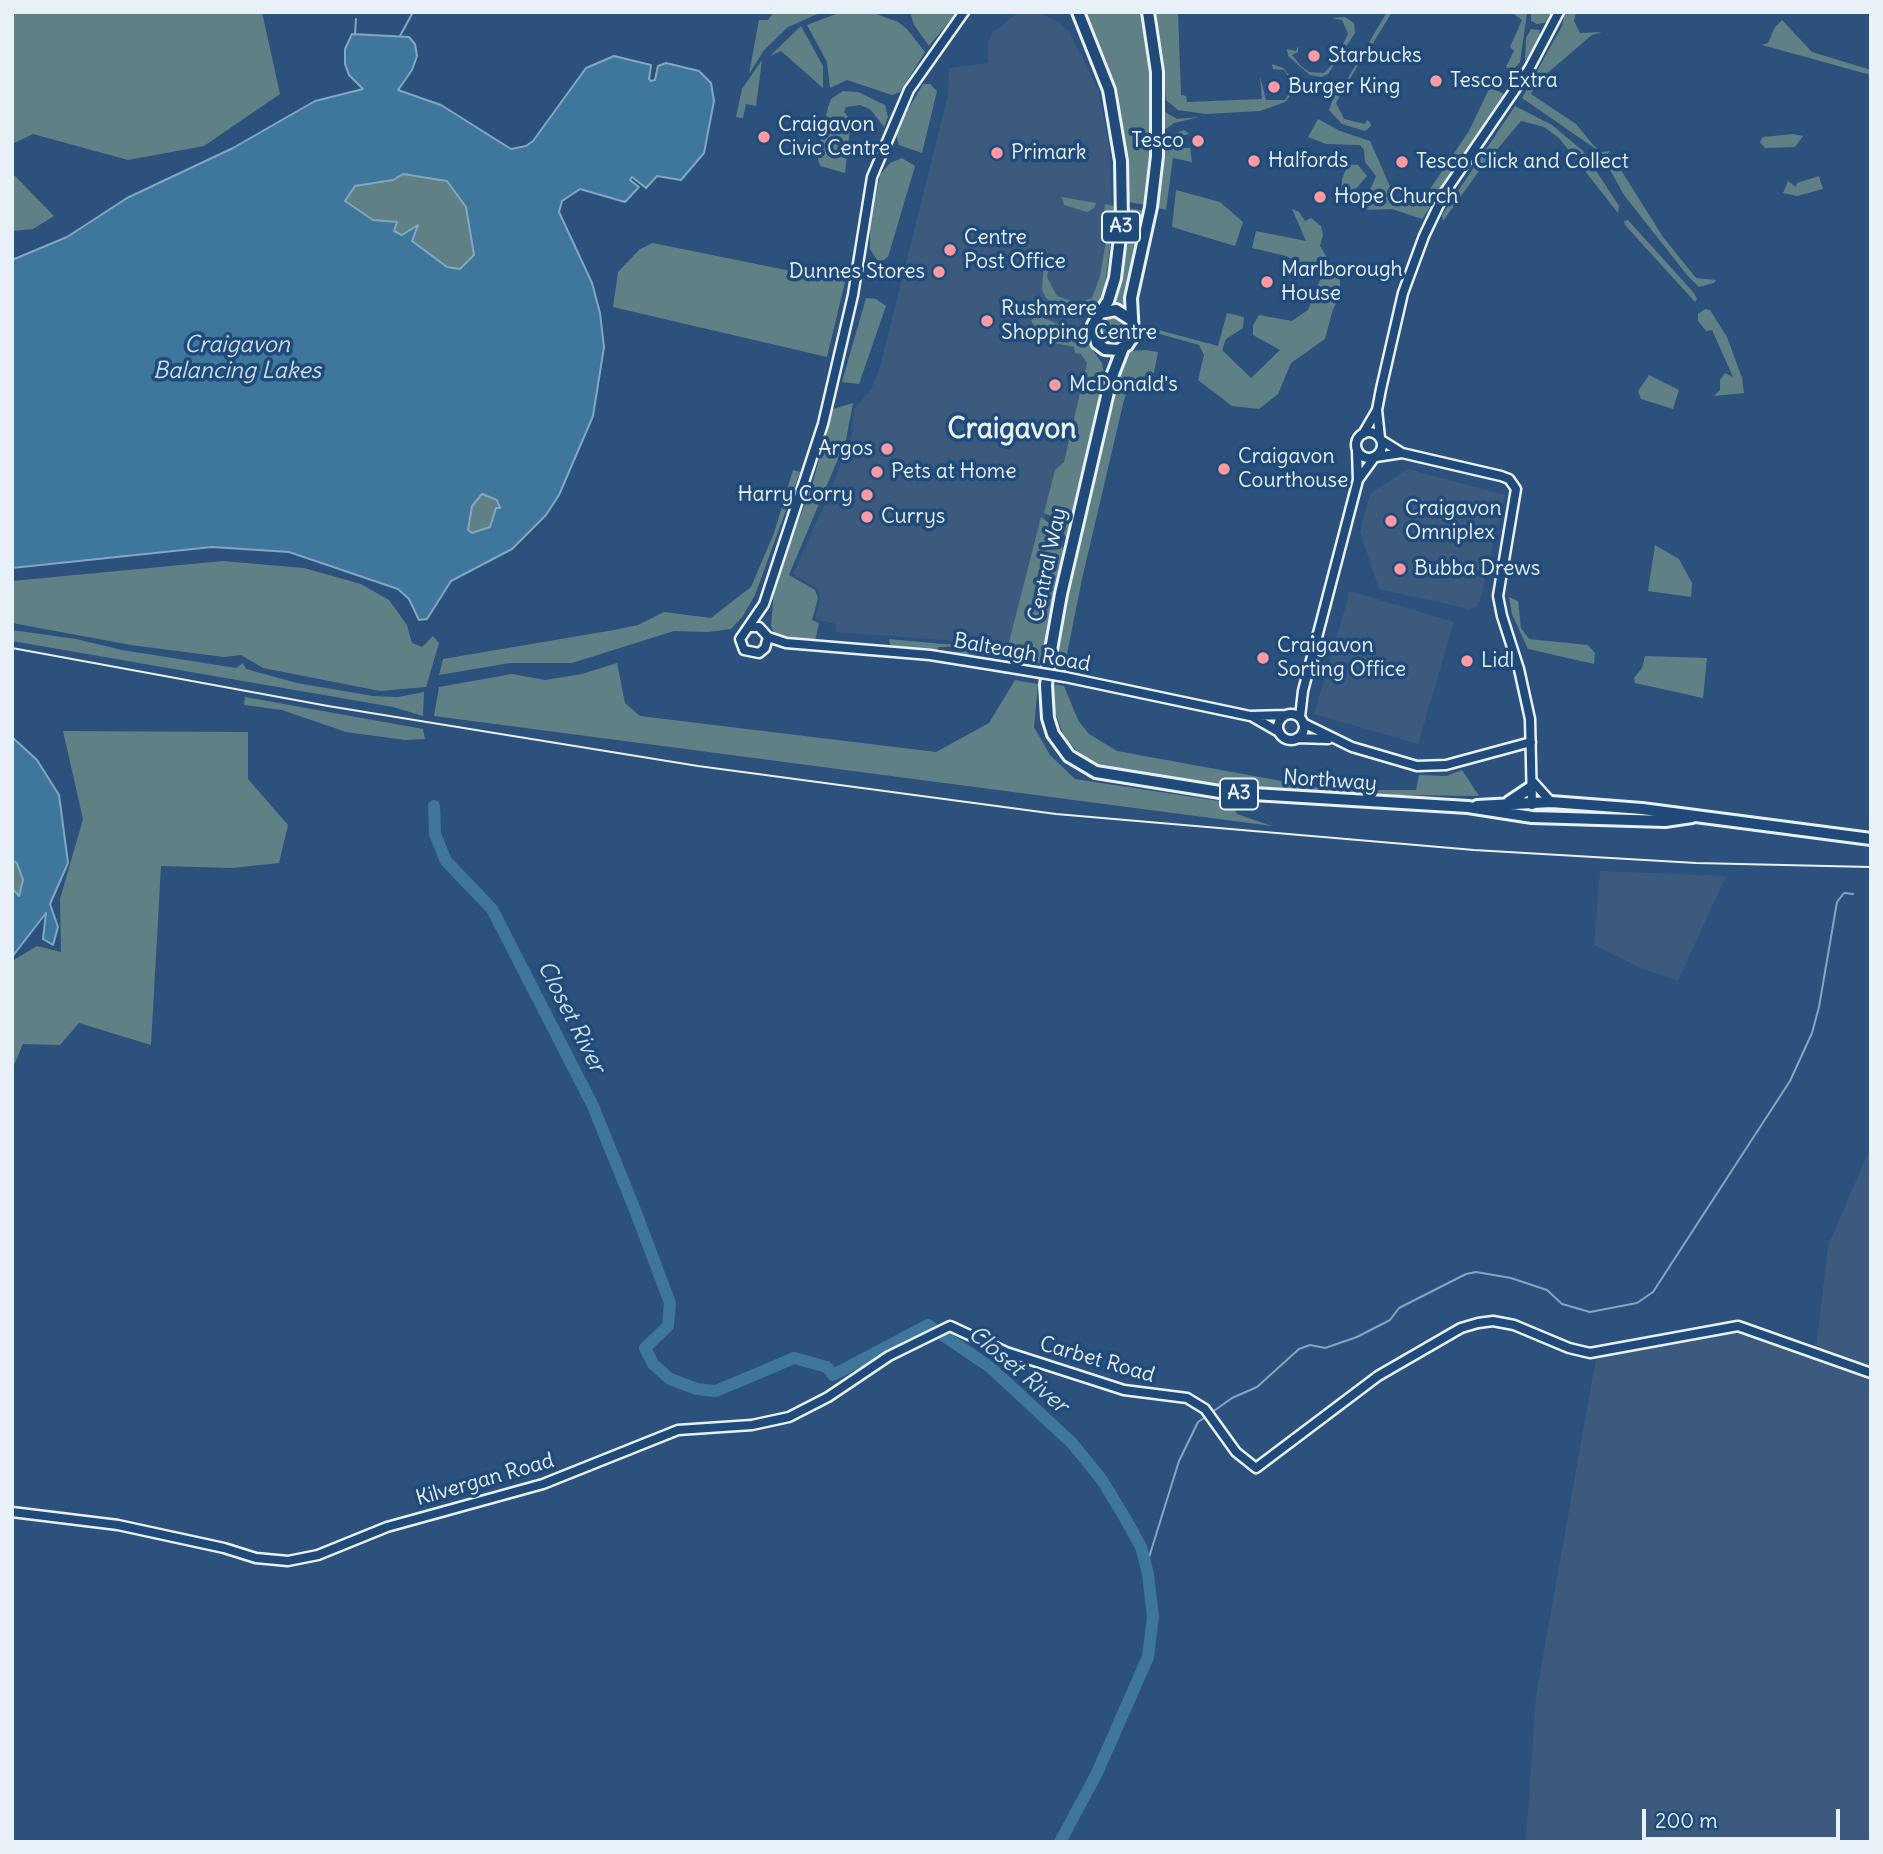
<!DOCTYPE html>
<html>
<head>
<meta charset="utf-8">
<style>
  body { margin:0 }
  #map { position:relative; width:1883px; height:1854px; overflow:hidden; background:#2c517c; font-family:Delius,sans-serif }
  canvas { display:block }
  .frame { position:absolute; inset:0; border:14px solid #e8f1f8; pointer-events:none }
  .scale { position:absolute; left:1642px; top:1809px; width:198px; height:32px; box-sizing:border-box; border:4px solid #e8f1f8; border-top:0; padding-left:9px; font-size:21px; line-height:24px; white-space:nowrap; color:#e8f1f8; -webkit-text-stroke:5px #1f4a7a; paint-order:stroke }
</style>
</head>
<body>
<div id="map">
<canvas width="1883" height="1854"></canvas>
<div class="frame"></div>
<div class="scale">200 m</div>
</div>
<script>
const ctx = document.querySelector('canvas').getContext('2d');
ctx.lineJoin = 'round';
function fillPath(path, color) {
  ctx.fillStyle = color;
  ctx.fill(path, 'evenodd');
}
function poly(rows) {
  const path = new Path2D();
  for (const r of rows) {
    if (r.length === 3) {
      path.moveTo(r[0] + r[2], r[1]);
      path.arc(r[0], r[1], r[2], 0, 2 * Math.PI);
      continue;
    }
    path.moveTo(r[0], r[1]);
    for (let i = 2; i < r.length; i += 2) path.lineTo(r[i], r[i + 1]);
  }
  return path;
}
function trace(path, color, width, dash) {
  ctx.strokeStyle = color;
  ctx.lineWidth = width;
  ctx.lineCap = dash ? 'butt' : 'round';
  ctx.setLineDash(dash || []);
  ctx.stroke(path);
}
function drawText(font, color, halo, rows, align = 'center') {
  ctx.font = font + ' Delius,sans-serif';
  ctx.lineWidth = 7;
  ctx.setLineDash([]);
  ctx.textBaseline = 'middle';
  ctx.strokeStyle = halo;
  ctx.fillStyle = color;
  for (const [text, x, y, turn = 0] of rows) {
    ctx.save();
    ctx.translate(x, y);
    ctx.rotate((+turn || 0) * Math.PI / 180);
    ctx.textAlign = isNaN(turn) ? turn : align;
    if (halo) ctx.strokeText(text, 0, 0);
    ctx.fillText(text, 0, 0);
    ctx.restore();
  }
}
const built = poly([
  [1019,12,1042,14,1059,22,1070,33,1098,89,1109,145,1112,211,1099,297,1084,307,1079,335,1091,352,1072,457,1058,471,1011,645,836,632,836,624,815,619,820,599,818,589,793,574,828,497,852,434,854,409,871,389,880,367,948,95,949,68,988,63,988,42,992,33],
  [1408,469,1505,495,1480,601,1476,607,1469,609,1379,589,1360,532,1370,494],
  [1350,591,1454,622,1418,744,1314,714],
  [1600,871,1726,876,1678,981,1641,968,1594,945],
  [1871,1146,1871,1842,1526,1842,1536,1696,1596,1358,1733,1330,1815,1357,1828,1246]
]);
const green = poly([
  [12,12,262,12,280,94,204,146,128,160,33,134,12,144],
  [774,12,822,12,788,27,764,50,749,74,759,20,768,20],
  [841,12,871,12,898,22,907,29,925,52,900,92,892,95,847,80,830,88,827,62,807,25],
  [910,12,957,12,929,46,914,25],
  [1083,12,1143,12,1153,109,1147,205,1128,202,1127,174,1117,98],
  [1156,12,1178,12,1181,95,1186,96,1187,102,1262,99,1260,76,1266,100,1285,100,1289,93,1288,76,1284,70,1273,69,1272,64,1283,68,1290,76,1291,95,1285,102,1260,111,1206,114,1178,110,1166,100],
  [1387,12,1392,12,1364,58,1361,56],
  [1511,12,1527,13,1520,62,1512,72,1506,67,1514,51,1510,47,1522,20],
  [1531,12,1552,12,1553,16,1550,22,1537,24,1531,21],
  [1565,12,1576,12,1574,21,1580,33,1602,32,1592,35,1538,81,1531,94,1576,124,1594,146,1602,152,1610,151,1606,156,1522,98,1562,26],
  [1345,17,1354,23,1355,33,1328,74,1321,77,1310,75,1288,56,1287,49,1296,51,1298,46,1298,52,1292,55,1301,66,1309,72,1324,73,1335,61,1335,46,1341,48,1348,34,1342,20,1332,18],
  [1782,20,1812,52,1871,70,1871,75,1762,45,1768,43,1775,27],
  [801,26,823,66,823,88,781,51,770,56],
  [1531,29,1540,30,1539,33,1544,35,1525,61,1526,38],
  [1359,59,1361,60,1336,103,1344,119,1365,124,1367,120,1370,122,1371,126,1365,131,1342,124,1329,110,1335,92,1344,85],
  [762,60,756,106,746,104,743,118,736,117,742,89],
  [923,84,930,84,937,91,922,153,899,145,895,132],
  [1490,87,1504,94,1422,219,1392,209,1362,210,1360,197,1371,188,1376,176,1365,162,1364,150,1360,145,1326,144,1308,137,1318,119,1340,131,1370,141,1396,200,1411,205,1426,195,1469,131],
  [843,91,858,92,885,105,888,117,884,127,870,109,860,105,846,107,844,112,851,120,845,173,820,166,817,156,828,107,831,99],
  [1515,106,1552,125,1583,151,1619,206,1618,213,1559,138,1544,127,1521,121,1479,171,1443,221,1442,215],
  [1162,110,1177,119,1199,117,1174,123,1163,131],
  [1184,130,1189,134,1180,136,1181,148,1190,148,1192,162,1173,158,1166,210,1158,208,1163,145,1173,134],
  [1793,134,1803,136,1795,147,1765,148,1760,142,1763,137],
  [902,158,915,166,888,257,879,263,870,249,870,225,880,175,890,163],
  [1614,159,1663,237,1696,278,1716,280,1714,283,1699,287,1687,275,1624,195,1609,168],
  [1348,164,1358,165,1367,176,1352,193,1351,203,1341,194,1342,179],
  [403,174,447,181,466,207,474,255,460,270,447,267,412,241,393,231,397,222,373,220,345,201,355,186,393,180],
  [12,176,15,176,54,216,33,229,12,231],
  [1819,176,1823,189,1797,196,1783,193,1788,181,1796,187,1797,183],
  [1176,190,1220,202,1243,222,1235,246,1172,227],
  [1062,197,1096,203,1094,208,1087,212,1064,205],
  [1105,204,1115,206,1103,302,1091,312,1065,313,1046,298,1042,290,1044,263,1051,254,1047,277,1057,296,1077,303,1092,298,1100,276,1110,217,1104,215],
  [1127,208,1146,211,1126,310,1112,306,1118,283],
  [1292,209,1299,212,1305,221,1311,218,1321,226,1323,235,1320,246,1340,279,1340,297,1333,309,1325,339,1291,363,1278,394,1259,409,1232,406,1198,380,1204,355,1199,345,1149,331,1144,326,1218,346,1227,313,1244,317,1243,328,1226,339,1222,350,1251,378,1280,350,1253,335,1253,325,1259,315,1292,321,1308,310,1322,275,1286,256,1252,248,1256,231,1306,241],
  [1628,220,1694,293,1697,299,1695,302,1625,225,1624,221],
  [653,243,845,282,827,357,613,307,618,272,640,249],
  [866,298,876,299,886,306,859,384,842,382],
  [1705,309,1710,310,1727,337,1742,378,1744,393,1714,396,1720,390,1720,380,1725,373,1733,377,1712,330,1706,331,1698,321,1698,314],
  [1039,316,1081,334,1102,363,1104,374,1104,389,1067,539,1055,518,1044,513,1055,470,1064,462,1087,363,1081,354,1075,353,1074,347,1041,340,1031,320],
  [1113,331,15],
  [1146,350,1158,352,1152,382,1149,385,1131,382,1124,400,1082,579,1064,669,1052,665,1117,374,1125,356,1132,351],
  [1649,375,1679,390,1673,409,1641,399,1638,391],
  [853,403,846,440,789,575,815,590,818,598,812,620,819,623,815,641,776,637,771,626,774,591,784,557,811,489,833,409],
  [793,470,800,472,755,595,743,616,731,629,708,632,674,631,572,663,510,663,439,675,443,659,614,630,638,625,664,612,711,618,751,587,774,533],
  [482,494,497,500,500,509,490,527,472,534,468,530,472,506],
  [1041,517,1058,530,1065,558,1043,664,1007,657,941,652,1007,650],
  [1655,545,1679,559,1692,583,1691,597,1648,591],
  [223,561,304,568,361,584,389,600,407,625,412,643,422,647,433,636,439,643,426,687,380,691,263,668,241,655,224,657,131,645,12,623,12,581],
  [1509,597,1518,601,1521,628,1529,639,1588,645,1595,653,1594,664,1528,649,1512,614],
  [12,630,76,639,122,650,236,668,243,663,246,669,297,683,373,696,398,697,424,692,423,716,393,707,12,641],
  [889,639,943,644,1003,646,939,647,934,653,891,648],
  [1645,656,1707,658,1703,698,1635,683,1634,678,1642,668],
  [617,663,625,703,640,716,936,752,989,723,1015,680,1038,684,1034,727,1050,755,1075,779,1232,803,1237,814,1272,826,434,716,439,687,512,674,545,680,582,674],
  [1050,684,1064,686,1078,720,1089,734,1117,751,1331,790,1416,790,1419,775,1446,776,1462,770,1479,796,1316,794,1198,786,1090,765,1064,737,1049,695],
  [245,697,423,729,425,739,405,740,346,732,282,710,244,705],
  [63,731,248,732,248,779,288,825,279,863,232,868,161,866,151,1045,79,1023,60,1045,23,1044,12,1070,12,961,37,946,61,952,60,899,83,819],
  [12,860,17,863,23,880,19,896,12,888]
]);
const water = poly([
  [352,34,409,37,415,44,417,56,412,70,398,90,441,105,511,149,526,146,533,141,586,68,614,56,651,65,649,79,651,81,655,80,658,66,666,63,699,71,711,83,714,101,704,153,681,180,657,176,646,188,632,177,630,180,639,187,625,202,580,189,562,201,559,212,592,283,600,313,604,347,593,416,559,495,546,515,512,549,451,581,427,619,419,620,409,599,398,589,289,552,212,547,12,568,12,260,67,237,127,198,233,148,315,101,363,89,349,75,345,64,345,49,352,34],
  [403,174,447,181,466,207,474,255,460,269,447,267,412,241,418,225,402,235,394,231,397,222,373,220,345,201,355,186,393,180,403,174],
  [482,494,497,500,500,508,496,508,490,527,472,533,468,530,472,506,482,494],
  [12,737,37,760,59,795,68,863,50,904,58,927,53,945,43,939,46,913,12,957,12,888,19,896,23,880,17,863,12,860,12,737]
]);
const stream = poly([
  [355,34,356,19],
  [400,36,413,12],
  [1211,1413,1232,1398,1257,1387,1299,1349,1310,1345,1325,1348,1357,1337,1390,1320,1399,1308,1466,1274,1476,1272,1511,1278,1547,1290,1562,1304,1590,1312,1637,1303,1653,1292,1790,1081,1812,1033,1819,1007,1837,902,1844,893,1853,894],
  [1146,1567,1179,1461,1198,1422,1207,1416]
]);
const river = poly([
  [434,806,435,834,446,861,492,909,593,1106,635,1210,670,1303,668,1326,645,1348,653,1364,670,1379,697,1389,716,1391,794,1358,827,1367,833,1375,928,1325,990,1367,1072,1443,1102,1480,1125,1518,1141,1547,1148,1574,1153,1617,1148,1657,1097,1773,1060,1842]
]);
const tertiary = poly([
  [1369,445,13],
  [1363,434,1377,410],
  [1380,438,1377,410,1381,389,1403,293,1424,236,1445,192,1529,69,1559,12],
  [1381,440,1402,453,1501,476,1509,479,1516,489,1498,596,1502,616,1519,669,1530,719,1532,805],
  [1376,457,1402,453],
  [1358,480,1374,458],
  [750,627,759,627,768,637,765,648,759,653,744,650,740,639,764,604,823,424,853,295,872,177,909,90,964,12],
  [768,637,786,643,930,655,1005,667],
  [1065,677,1250,716,1286,715],
  [1291,727,13],
  [1253,717,1279,732],
  [1300,717,1303,691,1358,480,1357,451],
  [1303,723,1352,747,1417,766,1446,765,1531,742],
  [1297,738,1328,739],
  [1533,782,1551,802],
  [12,1512,118,1525,224,1548,256,1558,288,1561,318,1555,387,1527,543,1484,678,1430,752,1425,789,1417,828,1397,889,1356,950,1326,1006,1352,1124,1390,1187,1398,1205,1409,1236,1452,1256,1468,1378,1376,1461,1328,1478,1323,1493,1321,1514,1325,1569,1348,1590,1353,1738,1326,1871,1373]
]);
const trunk = poly([
  [1078,12,1109,90,1121,161,1122,221,1115,278,1108,301,1100,313],
  [1130,319,1116,310,1100,313,1093,325,1097,343,1105,349,1118,350,1127,345,1133,336,1131,298,1151,207,1157,156,1157,72,1148,12],
  [1123,348,1111,379,1061,594,1049,661,1046,685,1048,718,1053,734,1069,756,1096,772,1220,792,1468,807,1532,817,1665,821,1692,817],
  [1509,802,1533,786],
  [1477,806,1551,802,1642,809,1871,839]
]);
const rail = poly([
  [12,648,328,706,698,766,1056,814,1474,850,1696,863,1871,867]
]);
const tertiaryBridge = poly([
  [1005,667,1065,677]
]);
const markers = [
  [1314,56,7,"#ff9aa2"],
  [1436,81,7,"#ff9aa2"],
  [1274,87,7,"#ff9aa2"],
  [764,137,7,"#ff9aa2"],
  [1198,141,7,"#ff9aa2"],
  [997,153,7,"#ff9aa2"],
  [1254,161,7,"#ff9aa2"],
  [1402,162,7,"#ff9aa2"],
  [1320,197,7,"#ff9aa2"],
  [950,250,7,"#ff9aa2"],
  [939,272,7,"#ff9aa2"],
  [1267,282,7,"#ff9aa2"],
  [987,321,7,"#ff9aa2"],
  [1055,385,7,"#ff9aa2"],
  [887,449,7,"#ff9aa2"],
  [1224,469,7,"#ff9aa2"],
  [877,472,7,"#ff9aa2"],
  [867,495,7,"#ff9aa2"],
  [867,517,7,"#ff9aa2"],
  [1391,521,7,"#ff9aa2"],
  [1400,569,7,"#ff9aa2"],
  [1263,658,7,"#ff9aa2"],
  [1467,661,7,"#ff9aa2"]
];
const shields = [
  [1121,227,38],
  [1239,794,38]
];
const shieldNames = [
  ["A3",1121,227],
  ["A3",1239,794]
];
const poiNames = [
  ["Starbucks",1328,56],
  ["Tesco Extra",1450,81],
  ["Burger King",1288,87],
  ["Craigavon",778,125],
  ["Civic Centre",778,149],
  ["Tesco",1184,141,"right"],
  ["Primark",1011,153],
  ["Halfords",1268,161],
  ["Tesco Click and Collect",1416,162],
  ["Hope Church",1334,197],
  ["Centre",964,238],
  ["Post Office",964,262],
  ["Marlborough",1281,270],
  ["House",1281,294],
  ["Dunnes Stores",925,272,"right"],
  ["Rushmere",1001,309],
  ["Shopping Centre",1001,333],
  ["McDonald's",1069,385],
  ["Argos",873,449,"right"],
  ["Craigavon",1238,457],
  ["Courthouse",1238,481],
  ["Pets at Home",891,472],
  ["Harry Corry",853,495,"right"],
  ["Craigavon",1405,509],
  ["Omniplex",1405,533],
  ["Currys",881,517],
  ["Bubba Drews",1414,569],
  ["Craigavon",1277,646],
  ["Sorting Office",1277,670],
  ["Lidl",1481,661]
];
const streetNames = [
  ["Central Way",1048,565,-78],
  ["Balteagh Road",1022,653,10],
  ["Northway",1330,781,4],
  ["Carbet Road",1097,1360,16],
  ["Kilvergan Road",485,1480,-16]
];
const waterNames = [
  ["Craigavon",237,345],
  ["Balancing Lakes",237,371],
  ["Closet River",571,1017,63],
  ["Closet River",1018,1370,40]
];
const districtNames = [
  ["Craigavon",1012,430]
];
fillPath(built, '#3c5a7e');
fillPath(green, '#5f8186');
fillPath(water, '#3f769b');
trace(water, '#83a7c0', 2);
trace(stream, '#83a7c0', 2);
trace(river, '#3f769b', 12);
trace(tertiary, '#e8f1f8', 13);
trace(trunk, '#e8f1f8', 16);
trace(tertiary, '#1f4a7a', 8);
trace(trunk, '#1f4a7a', 10);
trace(rail, '#e8f1f8', 2);
trace(tertiaryBridge, '#e8f1f8', 13, []);
trace(tertiaryBridge, '#1f4a7a', 8);
for (const [x, y, r, color] of markers) {
  const dot = new Path2D();
  dot.arc(x, y, r, 0, 2 * Math.PI);
  ctx.fillStyle = color;
  ctx.fill(dot);
  trace(dot, '#1f4a7a', 2.5);
}
for (const [x, y, w] of shields) {
  const box = new Path2D();
  box.roundRect(x - w / 2, y - 15.5, w, 31, 5);
  ctx.fillStyle = '#1f4a7a';
  ctx.fill(box);
  trace(box, '#e8f1f8', 2);
}
drawText('bold 19px', '#e8f1f8', null, shieldNames);
drawText('21px', '#e8f1f8', '#1f4a7a', poiNames, 'left');
drawText('21px', '#e8f1f8', '#1f4a7a', streetNames);
drawText('italic 23px', '#cfdfea', '#1f4a7a', waterNames);
drawText('bold 28px', '#e8f1f8', '#1f4a7a', districtNames);
</script>
</body>
</html>
